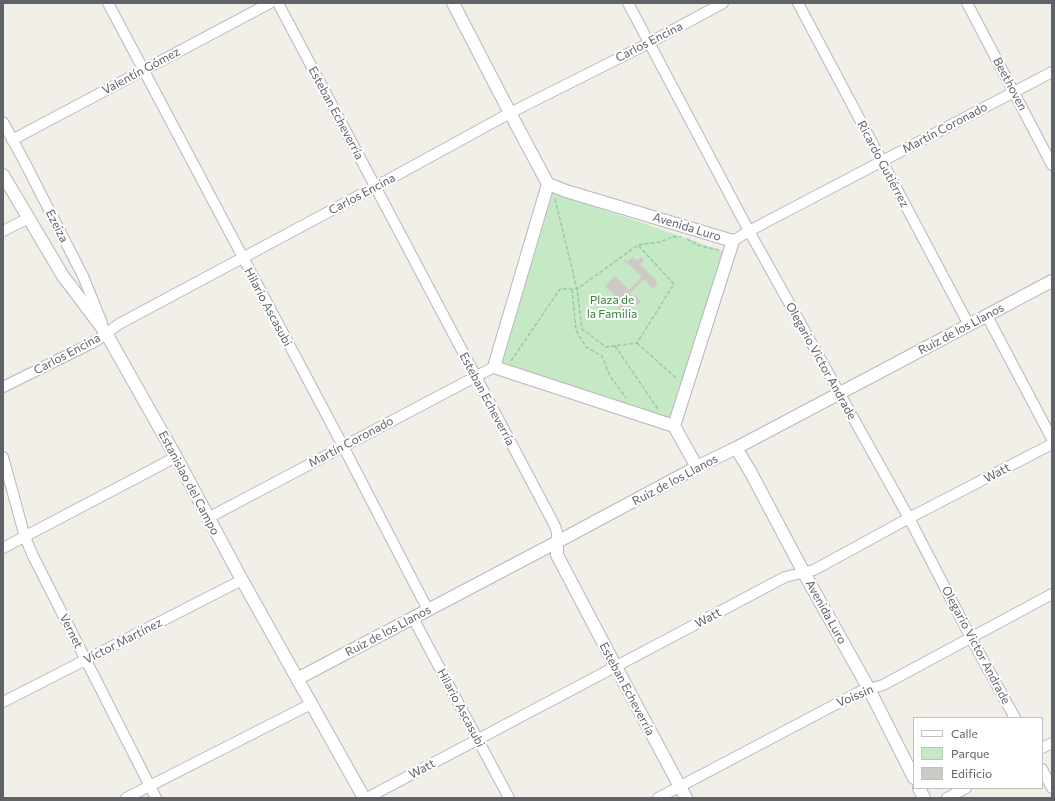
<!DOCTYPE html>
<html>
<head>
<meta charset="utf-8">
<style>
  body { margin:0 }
  #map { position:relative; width:1055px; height:801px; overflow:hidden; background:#f1efe8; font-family:Commissioner,sans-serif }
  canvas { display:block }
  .frame { position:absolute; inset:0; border:4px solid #5f6368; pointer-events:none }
  .legend { position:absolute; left:913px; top:717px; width:130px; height:72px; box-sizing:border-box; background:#fff; border:1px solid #bfc1c3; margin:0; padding:5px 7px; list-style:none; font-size:12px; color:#5f6368 }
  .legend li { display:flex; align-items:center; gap:8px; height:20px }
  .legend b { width:20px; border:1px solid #bfc1c3 }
</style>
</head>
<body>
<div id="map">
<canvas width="1055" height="801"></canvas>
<div class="frame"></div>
<ul class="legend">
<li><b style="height:5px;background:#fff"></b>Calle</li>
<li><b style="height:11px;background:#c5e8c5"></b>Parque</li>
<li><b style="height:11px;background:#cccac5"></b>Edificio</li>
</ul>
</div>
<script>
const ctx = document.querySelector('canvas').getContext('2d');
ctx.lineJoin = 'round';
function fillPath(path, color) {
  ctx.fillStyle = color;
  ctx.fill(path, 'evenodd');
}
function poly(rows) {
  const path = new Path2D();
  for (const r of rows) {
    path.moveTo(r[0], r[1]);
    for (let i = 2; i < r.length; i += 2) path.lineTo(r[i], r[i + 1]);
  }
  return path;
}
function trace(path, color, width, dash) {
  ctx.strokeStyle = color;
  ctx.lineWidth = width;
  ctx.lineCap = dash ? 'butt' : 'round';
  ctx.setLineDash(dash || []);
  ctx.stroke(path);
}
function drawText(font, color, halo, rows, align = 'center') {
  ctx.font = font + ' Commissioner,sans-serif';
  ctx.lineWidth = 4;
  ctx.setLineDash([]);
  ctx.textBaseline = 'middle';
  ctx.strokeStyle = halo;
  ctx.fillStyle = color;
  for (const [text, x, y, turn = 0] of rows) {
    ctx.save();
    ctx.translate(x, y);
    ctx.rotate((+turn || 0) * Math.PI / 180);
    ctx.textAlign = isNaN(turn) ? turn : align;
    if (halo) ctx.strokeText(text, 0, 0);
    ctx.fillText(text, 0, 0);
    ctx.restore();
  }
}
const green = poly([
  [553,192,726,252,672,420,500,367]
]);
const building = poly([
  [633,257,637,261,641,257,644,260,640,264,658,283,653,289,644,279,630,293,633,297,635,295,641,301,637,305,634,302,617,319,612,317,620,308,614,303,619,299,605,286,615,276,629,290,642,277,624,260,625,259,628,262,633,257]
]);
const path = poly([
  [555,199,577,289,582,329,606,347,637,343,674,284,638,245],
  [673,237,681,237],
  [687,239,700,246,719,250],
  [572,289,576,330,586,347,602,356,610,376,626,398],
  [637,343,677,379],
  [615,346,658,409],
  [511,361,560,289,577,289,638,245,660,242,675,236]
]);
const minor = poly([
  [108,3,343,446,428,610],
  [278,3,555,526,557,533,557,542],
  [628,3,749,231,909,518,971,638,1015,718],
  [798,3,969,325],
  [967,3,1052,165],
  [3,122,24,161,83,276,102,323],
  [12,140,270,3],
  [3,231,29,218],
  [733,241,749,231,1052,72],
  [987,316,1052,439],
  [3,387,96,341,119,324,375,187,510,113,649,43,723,3],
  [3,457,25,537,33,556,156,798],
  [208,518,494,367],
  [3,548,176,457],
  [413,618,509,798],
  [3,702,242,580],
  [1042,748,1052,743],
  [1042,769,1052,788],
  [126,798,311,704],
  [367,798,785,577,814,570,909,518,1052,444],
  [658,798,859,692,883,685,1052,594],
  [947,798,966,788]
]);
const tertiary = poly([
  [453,3,510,113,548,184,566,191,733,241,674,426],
  [3,175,63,276,106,333,176,457,242,580,364,798],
  [548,184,494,367,674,426,697,467],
  [736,448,750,471,804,573,869,689,914,778],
  [557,542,557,555,616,667,686,798],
  [297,679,557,542,697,467,736,448,1052,281],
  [919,788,924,798]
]);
const streetNames = [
  ["Carlos Encina",649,42,-27],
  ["Valentín Gómez",141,71,-28],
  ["Beethoven",1010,84,62],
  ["Esteban Echeverría",336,113,62],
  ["Martín Coronado",945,128,-28],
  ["Ricardo Gutiérrez",883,164,62],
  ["Carlos Encina",362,194,-28],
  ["Ezeiza",57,226,63],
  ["Avenida Luro",687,227,17],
  ["Hilario Ascasubi",268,307,62],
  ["Ruiz de los Llanos",961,329,-28],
  ["Carlos Encina",67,354,-28],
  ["Olegario Victor Andrade",821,361,61],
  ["Esteban Echeverría",487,399,62],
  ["Martín Coronado",351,442,-28],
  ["Watt",997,473,-28],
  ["Ruiz de los Llanos",675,480,-28],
  ["Estanislao del Campo",189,483,62],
  ["Avenida Luro",826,612,61],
  ["Watt",708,618,-28],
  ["Vernet",71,631,63],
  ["Ruiz de los Llanos",388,631,-28],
  ["Víctor Martínez",123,641,-27],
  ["Olegario Victor Andrade",976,645,62],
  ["Esteban Echeverría",627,689,62],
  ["Voissin",855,696,-23],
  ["Hilario Ascasubi",461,708,62],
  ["Watt",422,769,-28]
];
const parkNames = [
  ["Plaza de",612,300],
  ["la Familia",612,314]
];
fillPath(green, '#c5e8c5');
fillPath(building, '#cccac5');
trace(building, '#d6d1c6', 1);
trace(minor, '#b5b8bc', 12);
trace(tertiary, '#b5b8bc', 14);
trace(path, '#9cc7a9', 1.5, [4, 2]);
trace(minor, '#fff', 10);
trace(tertiary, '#fff', 12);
drawText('12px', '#5f6368', '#fff', streetNames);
drawText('12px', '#348238', '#fff', parkNames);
</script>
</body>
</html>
